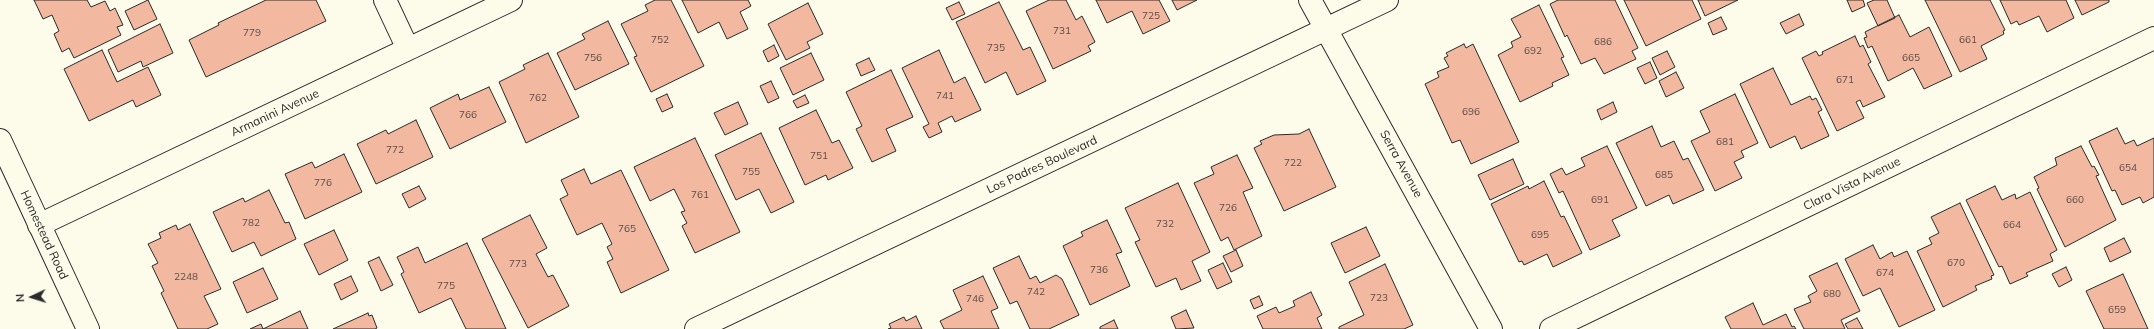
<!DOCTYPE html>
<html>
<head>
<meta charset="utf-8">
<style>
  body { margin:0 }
  #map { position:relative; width:2154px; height:329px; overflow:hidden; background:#fdfbea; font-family:Mulish,sans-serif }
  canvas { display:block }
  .north { position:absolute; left:12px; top:277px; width:40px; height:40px; -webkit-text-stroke:3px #fdfbea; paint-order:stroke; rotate:266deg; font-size:11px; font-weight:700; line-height:16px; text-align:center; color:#2b2b2b }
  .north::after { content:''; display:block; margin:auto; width:14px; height:18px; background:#2b2b2b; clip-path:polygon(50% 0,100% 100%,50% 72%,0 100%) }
</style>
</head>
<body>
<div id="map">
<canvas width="2154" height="329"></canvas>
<div class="north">N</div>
</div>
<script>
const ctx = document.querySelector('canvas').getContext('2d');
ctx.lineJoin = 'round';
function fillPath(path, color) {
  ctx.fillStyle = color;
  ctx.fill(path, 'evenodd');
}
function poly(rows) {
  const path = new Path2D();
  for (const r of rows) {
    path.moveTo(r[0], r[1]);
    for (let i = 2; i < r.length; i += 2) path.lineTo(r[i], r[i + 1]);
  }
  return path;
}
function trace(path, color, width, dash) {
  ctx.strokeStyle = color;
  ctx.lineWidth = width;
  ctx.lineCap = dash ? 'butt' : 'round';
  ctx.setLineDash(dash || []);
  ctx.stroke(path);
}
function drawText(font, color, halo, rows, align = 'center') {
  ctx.font = font + ' Mulish,sans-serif';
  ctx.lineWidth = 3;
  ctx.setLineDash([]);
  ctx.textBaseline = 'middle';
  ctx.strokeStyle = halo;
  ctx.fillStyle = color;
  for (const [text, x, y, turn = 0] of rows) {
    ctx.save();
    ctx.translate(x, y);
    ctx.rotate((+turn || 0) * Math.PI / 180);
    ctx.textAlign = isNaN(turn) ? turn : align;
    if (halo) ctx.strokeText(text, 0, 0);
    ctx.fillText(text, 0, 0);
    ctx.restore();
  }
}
const building = poly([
  [34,0,87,0,91,7,105,1,110,11,115,8,123,25,117,27,121,35,74,58,69,48,62,52,54,34,59,31,52,15,43,19,34,0],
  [148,0,157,19,134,30,125,11,148,0],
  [266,0,316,0,326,21,206,77,189,40,219,25,218,23,266,0],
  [655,0,671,0,704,66,651,92,634,57,637,56,621,24,648,11,645,5,655,0],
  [682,0,748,0,751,6,740,12,748,29,727,39,719,22,698,33,682,0],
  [1049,0,1066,0,1076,20,1082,16,1095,42,1088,46,1091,51,1053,69,1026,11,1049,0],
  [1096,0,1159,0,1170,21,1143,34,1132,11,1107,23,1096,0],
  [1172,0,1197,0,1177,10,1172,0],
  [1558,0,1615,0,1638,48,1632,51,1636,59,1604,74,1595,58,1581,64,1567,35,1565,37,1550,4,1558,0],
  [1624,0,1692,0,1701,19,1646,46,1624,0],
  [1698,0,1738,0,1705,16,1698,0],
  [1847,0,1863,0,1865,6,1852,12,1847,0],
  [1874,0,1887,0,1895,18,1878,26,1867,3,1874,0],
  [1925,0,1990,0,2005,30,2003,31,2004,34,1981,46,1987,59,1960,72,1925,0],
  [2000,0,2066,0,2074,18,2047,32,2039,16,2019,25,2017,21,2011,24,2000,0],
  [2075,0,2109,0,2109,2,2082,15,2075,0],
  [959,2,965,14,952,20,946,8,959,2],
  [999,2,1023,50,1030,47,1046,81,1017,95,1006,72,985,83,956,22,999,2],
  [808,3,823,34,807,42,810,48,786,60,768,24,808,3],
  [1539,5,1564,57,1561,58,1569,75,1552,83,1553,86,1520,102,1498,55,1513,47,1511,42,1521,37,1511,19,1539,5],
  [1799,14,1804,25,1786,34,1780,23,1799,14],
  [1899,15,1910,37,1929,27,1952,76,1924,89,1913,68,1888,81,1872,46,1868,48,1864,38,1867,37,1865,32,1899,15],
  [1721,17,1727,29,1713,35,1708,23,1721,17],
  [608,21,629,64,575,90,557,53,585,39,582,34,608,21],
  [160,24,173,53,143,67,141,61,118,72,108,50,160,24],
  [1855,36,1860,47,1863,45,1871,62,1868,64,1885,97,1863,107,1860,100,1856,102,1864,118,1837,131,1802,58,1816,51,1819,56,1823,54,1822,52,1855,36],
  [1464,44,1466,48,1473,44,1519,142,1471,164,1460,140,1452,143,1425,84,1439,77,1437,72,1449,67,1444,58,1448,56,1446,53,1464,44],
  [774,45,779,56,768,62,763,51,774,45],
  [102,50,117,82,148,67,161,95,136,107,133,100,89,121,64,69,102,50],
  [939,50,954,83,965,77,981,110,955,122,952,116,938,123,942,132,929,138,923,127,929,124,902,68,939,50],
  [1667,51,1675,67,1660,75,1652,58,1667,51],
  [548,53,579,117,526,143,499,82,525,69,523,65,548,53],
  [811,53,824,80,793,95,780,68,811,53],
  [869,58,875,70,861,76,856,64,869,58],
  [1650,62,1657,78,1645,84,1637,68,1650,62],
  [1773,68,1791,105,1810,96,1812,100,1816,98,1822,110,1818,112,1829,136,1801,149,1795,136,1770,148,1740,84,1773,68],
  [891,70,913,117,886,129,896,151,872,162,856,129,862,126,846,92,891,70],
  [1676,72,1684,88,1666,97,1659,81,1676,72],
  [771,81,779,98,768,103,760,86,771,81],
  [489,87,506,122,450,149,430,108,458,94,460,100,489,87],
  [667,94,673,107,662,112,656,99,667,94],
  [1735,94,1758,143,1741,151,1744,157,1734,162,1742,178,1715,191,1691,141,1710,132,1700,111,1735,94],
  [805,95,809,103,797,108,793,101,805,95],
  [738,102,748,124,725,135,714,113,738,102],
  [1613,102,1617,112,1601,120,1597,110,1613,102],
  [816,110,832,143,839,140,853,168,828,180,826,175,805,185,779,128,816,110],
  [416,120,433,157,376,184,357,144,386,130,388,134,416,120],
  [1652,126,1661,147,1674,141,1683,160,1688,158,1704,190,1673,204,1669,195,1646,206,1616,143,1652,126],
  [2117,128,2125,144,2134,140,2137,146,2154,138,2154,197,2143,203,2140,197,2122,205,2115,190,2112,191,2089,141,2117,128],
  [1309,129,1336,187,1284,211,1254,148,1262,144,1260,141,1274,135,1299,134,1309,129],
  [761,133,794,202,771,213,759,189,736,200,715,155,761,133],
  [695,138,740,232,695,253,682,226,687,223,681,212,685,211,674,189,650,201,634,167,695,138],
  [1607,146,1637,208,1612,220,1620,236,1590,250,1563,191,1559,193,1550,174,1562,168,1566,175,1585,166,1581,158,1607,146],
  [2081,146,2092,167,2094,166,2099,175,2096,176,2116,220,2065,247,2037,189,2039,188,2034,177,2057,165,2055,158,2081,146],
  [344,154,362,192,305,219,285,174,312,162,315,168,344,154],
  [1237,155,1253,188,1243,192,1262,236,1234,250,1228,237,1221,241,1194,183,1214,174,1211,167,1237,155],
  [1513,159,1524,184,1490,200,1478,175,1513,159],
  [584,169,591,184,621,170,669,270,621,293,607,262,613,259,607,247,612,244,602,223,577,235,560,199,568,195,561,180,584,169],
  [1544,181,1561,217,1564,216,1582,253,1553,267,1547,254,1524,265,1522,261,1519,262,1491,204,1528,186,1529,189,1544,181],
  [1178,183,1210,252,1192,261,1201,281,1181,290,1176,278,1156,287,1135,242,1140,240,1125,208,1178,183],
  [419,186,426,199,409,208,402,194,419,186],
  [1995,186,2002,200,2015,194,2016,199,2030,192,2057,250,2050,254,2053,261,2026,273,2028,276,2010,284,2002,266,1999,267,1966,200,1995,186],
  [269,190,285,223,289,222,296,239,261,256,254,242,232,252,213,212,243,198,245,202,269,190],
  [1960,203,1994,275,1991,276,1992,279,1975,286,1977,290,1943,307,1917,251,1932,244,1929,238,1939,233,1931,217,1960,203],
  [530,215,547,248,536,254,548,277,553,275,569,306,528,328,482,239,530,215],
  [1107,220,1122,252,1116,254,1130,286,1090,305,1063,246,1083,236,1081,232,1107,220],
  [190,224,221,289,204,296,218,324,207,329,178,329,161,293,164,291,152,266,158,263,148,244,161,238,159,233,176,225,178,230,190,224],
  [1366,227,1380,256,1345,273,1331,243,1366,227],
  [334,230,348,260,319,275,304,244,334,230],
  [2124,238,2131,252,2110,262,2104,248,2124,238],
  [467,243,506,329,466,329,451,298,419,313,401,274,404,272,397,257,418,247,425,263,467,243],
  [1873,245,1880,259,1892,252,1894,257,1907,251,1935,310,1899,327,1880,288,1863,296,1845,259,1873,245],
  [1236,250,1243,266,1231,272,1223,256,1236,250],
  [1019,256,1030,279,1036,276,1040,283,1056,275,1062,279,1079,315,1049,329,1030,329,1017,301,1010,304,993,268,1019,256],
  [379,257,393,285,381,291,368,262,379,257],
  [1223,263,1232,282,1217,289,1208,270,1223,263],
  [1837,263,1860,311,1841,320,1845,329,1804,329,1794,309,1811,302,1808,296,1817,291,1809,276,1837,263],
  [1385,264,1413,325,1404,329,1339,329,1339,327,1364,315,1349,282,1385,264],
  [2066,267,2072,280,2059,287,2052,274,2066,267],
  [263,268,278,299,247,313,233,282,263,268],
  [2123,274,2148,329,2104,329,2086,291,2123,274],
  [351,276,358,291,341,300,334,284,351,276],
  [983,276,998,308,991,311,999,329,944,329,940,321,962,310,953,290,983,276],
  [1311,292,1322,315,1317,318,1322,329,1263,329,1257,316,1276,307,1279,313,1295,306,1293,301,1311,292],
  [1259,296,1263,305,1254,309,1250,300,1259,296],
  [1753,303,1763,325,1786,314,1792,327,1794,326,1796,329,1731,329,1725,317,1753,303],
  [1186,310,1194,328,1176,329,1171,317,1186,310],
  [300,311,308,329,250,329,261,324,263,329,300,311],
  [368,313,369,316,372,315,377,328,375,329,333,329,368,313],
  [916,316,922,329,888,329,891,328,889,324,904,317,906,321,916,316],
  [1857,318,1863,329,1848,329,1845,324,1857,318],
  [1114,320,1118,329,1100,329,1100,327,1114,320]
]);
const street = poly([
  [385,0,408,49],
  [1310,0,1491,329],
  [39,225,511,0],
  [1551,329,2154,38]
]);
const secondary = poly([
  [0,140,88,329],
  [696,329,1387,0]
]);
const numberNames = [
  ["725",1151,16],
  ["731",1062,31],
  ["779",252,33],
  ["752",660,40],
  ["661",1968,40],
  ["686",1603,42],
  ["735",996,48],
  ["692",1533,51],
  ["756",593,58],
  ["665",1911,58],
  ["671",1845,80],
  ["741",945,96],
  ["762",538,98],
  ["696",1471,112],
  ["766",468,115],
  ["681",1725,142],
  ["772",395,150],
  ["751",819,156],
  ["722",1293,163],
  ["654",2128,168],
  ["755",751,172],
  ["685",1664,175],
  ["776",323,183],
  ["761",700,195],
  ["691",1600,200],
  ["660",2075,200],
  ["726",1228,208],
  ["782",251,223],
  ["732",1165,224],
  ["664",2012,225],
  ["765",627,229],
  ["695",1540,235],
  ["670",1956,263],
  ["773",518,264],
  ["736",1099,270],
  ["674",1885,273],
  ["2248",186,277],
  ["775",446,286],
  ["742",1036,292],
  ["680",1832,294],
  ["723",1379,298],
  ["746",975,299],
  ["659",2117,310]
];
const streetNames = [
  ["Armanini Avenue",275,113,-25],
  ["Serra Avenue",1401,164,61],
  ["Los Padres Boulevard",1042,165,-25],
  ["Clara Vista Avenue",1852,184,-26],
  ["Homestead Road",44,235,65]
];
fillPath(building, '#f2b8a0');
trace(building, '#2b2b2b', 1);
trace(street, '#2b2b2b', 24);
trace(secondary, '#2b2b2b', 24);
trace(street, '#fdfbea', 22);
trace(secondary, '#fdfbea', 22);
drawText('10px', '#5d4e48', null, numberNames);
drawText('12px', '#2b2b2b', '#fdfbea', streetNames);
</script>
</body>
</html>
